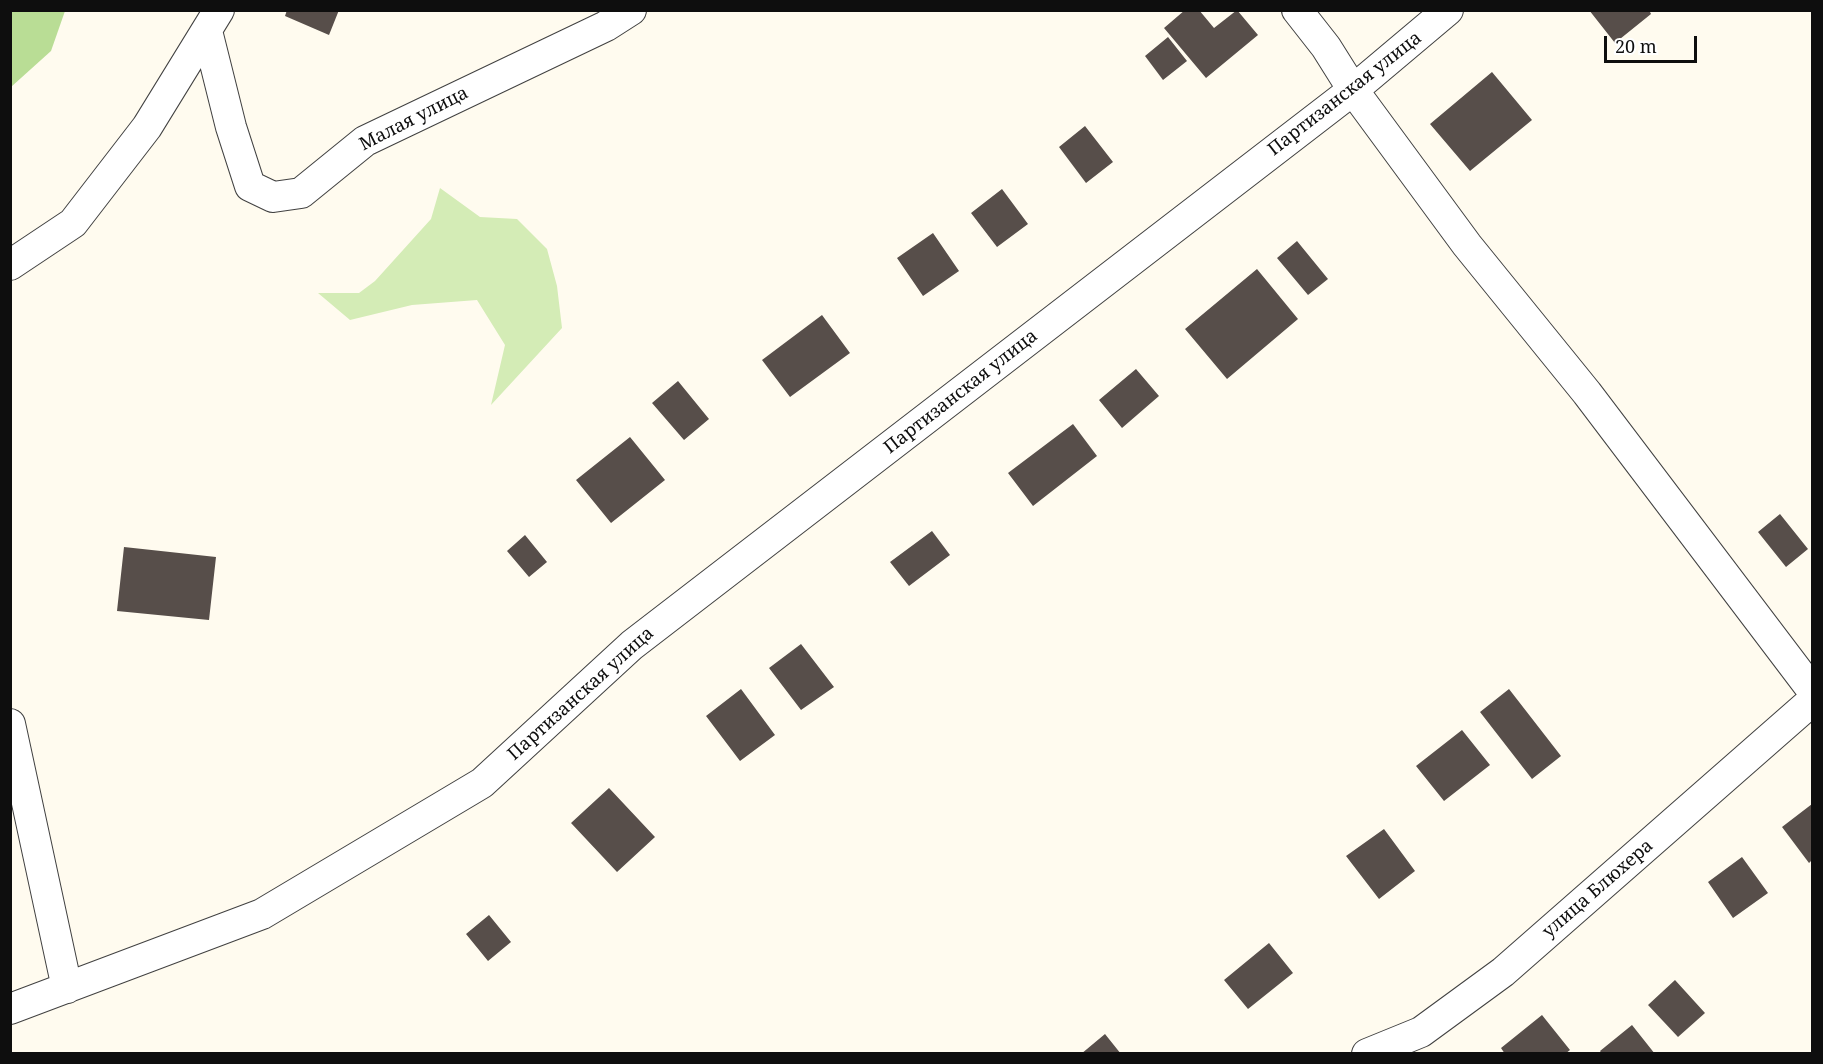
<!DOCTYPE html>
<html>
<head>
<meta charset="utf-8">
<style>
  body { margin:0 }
  #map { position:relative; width:1823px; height:1064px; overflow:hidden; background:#fffbef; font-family:"Noto Serif",serif }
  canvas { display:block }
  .frame { position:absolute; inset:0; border:12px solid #0e0e0e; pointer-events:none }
  .scale { position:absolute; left:1604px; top:36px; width:93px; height:27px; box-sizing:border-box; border:3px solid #0e0e0e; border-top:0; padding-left:8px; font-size:18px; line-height:21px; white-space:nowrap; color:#0e0e0e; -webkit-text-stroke:4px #fff; paint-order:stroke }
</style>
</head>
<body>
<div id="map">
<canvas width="1823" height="1064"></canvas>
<div class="frame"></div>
<div class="scale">20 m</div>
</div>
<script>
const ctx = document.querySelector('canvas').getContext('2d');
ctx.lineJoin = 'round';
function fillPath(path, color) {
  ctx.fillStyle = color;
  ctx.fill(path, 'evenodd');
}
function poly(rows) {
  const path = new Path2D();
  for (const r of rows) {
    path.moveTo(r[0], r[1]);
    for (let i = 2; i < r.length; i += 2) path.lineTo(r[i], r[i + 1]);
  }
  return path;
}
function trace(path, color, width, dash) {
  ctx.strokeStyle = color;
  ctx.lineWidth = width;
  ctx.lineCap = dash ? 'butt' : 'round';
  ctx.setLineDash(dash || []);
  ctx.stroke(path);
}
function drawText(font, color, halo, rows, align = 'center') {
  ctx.font = font + ' "Noto Serif",serif';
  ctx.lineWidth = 6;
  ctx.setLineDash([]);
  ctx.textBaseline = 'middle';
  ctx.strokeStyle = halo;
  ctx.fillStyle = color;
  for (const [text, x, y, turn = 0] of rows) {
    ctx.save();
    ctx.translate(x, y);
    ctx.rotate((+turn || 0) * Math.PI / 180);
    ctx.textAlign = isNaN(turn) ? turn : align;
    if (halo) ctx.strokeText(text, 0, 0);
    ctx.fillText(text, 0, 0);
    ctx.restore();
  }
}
const green = poly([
  [440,188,480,217,517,219,547,249,557,286,562,328,491,405,505,345,477,300,412,305,350,320,318,293,359,293,375,281,431,219]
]);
const forest = poly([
  [11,10,65,11,51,51,11,87]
]);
const building = poly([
  [287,10,339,10,329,35,285,16],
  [1185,10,1199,10,1214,28,1237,10,1258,35,1206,78,1164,28],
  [1589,10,1649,10,1651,14,1615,43],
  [1168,37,1187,61,1163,80,1145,56],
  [1492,72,1532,120,1470,171,1430,124],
  [1085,126,1113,162,1086,183,1059,147],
  [1002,189,1028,224,997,247,971,213],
  [933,233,959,271,923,296,897,258],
  [1297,241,1328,279,1308,295,1277,258],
  [1257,269,1298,319,1227,379,1185,329],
  [822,315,850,353,790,397,762,360],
  [1136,369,1159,396,1122,428,1099,400],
  [678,381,709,419,684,440,652,403],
  [1073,424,1097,456,1033,506,1008,473],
  [630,437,665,480,611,523,576,480],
  [1780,514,1808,549,1786,567,1758,532],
  [932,531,950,555,909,586,890,562],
  [525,535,547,562,529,577,507,551],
  [124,547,216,557,209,620,117,611],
  [801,644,834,687,801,710,769,668],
  [741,689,775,735,740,761,706,716],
  [1509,689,1561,756,1532,779,1480,712],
  [1462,730,1490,765,1444,801,1416,766],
  [609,788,655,837,617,872,571,823],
  [1812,804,1812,860,1809,863,1782,827],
  [1384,829,1415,871,1379,899,1346,856],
  [1742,857,1768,893,1733,918,1708,882],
  [489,915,511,942,488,961,466,934],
  [1269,943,1293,973,1248,1009,1224,980],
  [1675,980,1705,1013,1678,1037,1648,1005],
  [1542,1015,1570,1050,1565,1054,1505,1054,1501,1048],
  [1632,1025,1655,1054,1602,1054,1600,1051],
  [1105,1034,1121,1054,1081,1054]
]);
const minor = poly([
  [1297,10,1326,47,1353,90,1467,245,1587,393,1812,690],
  [207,31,231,127,250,186,273,197,301,193,365,141,606,26,631,10],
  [10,265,73,223,147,127,219,10],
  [10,724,67,988],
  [10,1009,262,914,482,783,632,645,1353,90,1448,10],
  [1367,1054,1421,1032,1503,972,1812,701]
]);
const streetNames = [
  ["Партизанская улица",1345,94,-38],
  ["Малая улица",414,119,-27],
  ["Партизанская улица",961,392,-38],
  ["Партизанская улица",581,694,-42],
  ["улица Блюхера",1598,889,-41]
];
fillPath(green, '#d4ecb6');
fillPath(forest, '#b9dd95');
fillPath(building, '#574e4a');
trace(minor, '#414141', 32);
trace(minor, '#fff', 30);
drawText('18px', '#0e0e0e', '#fff', streetNames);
</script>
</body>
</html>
